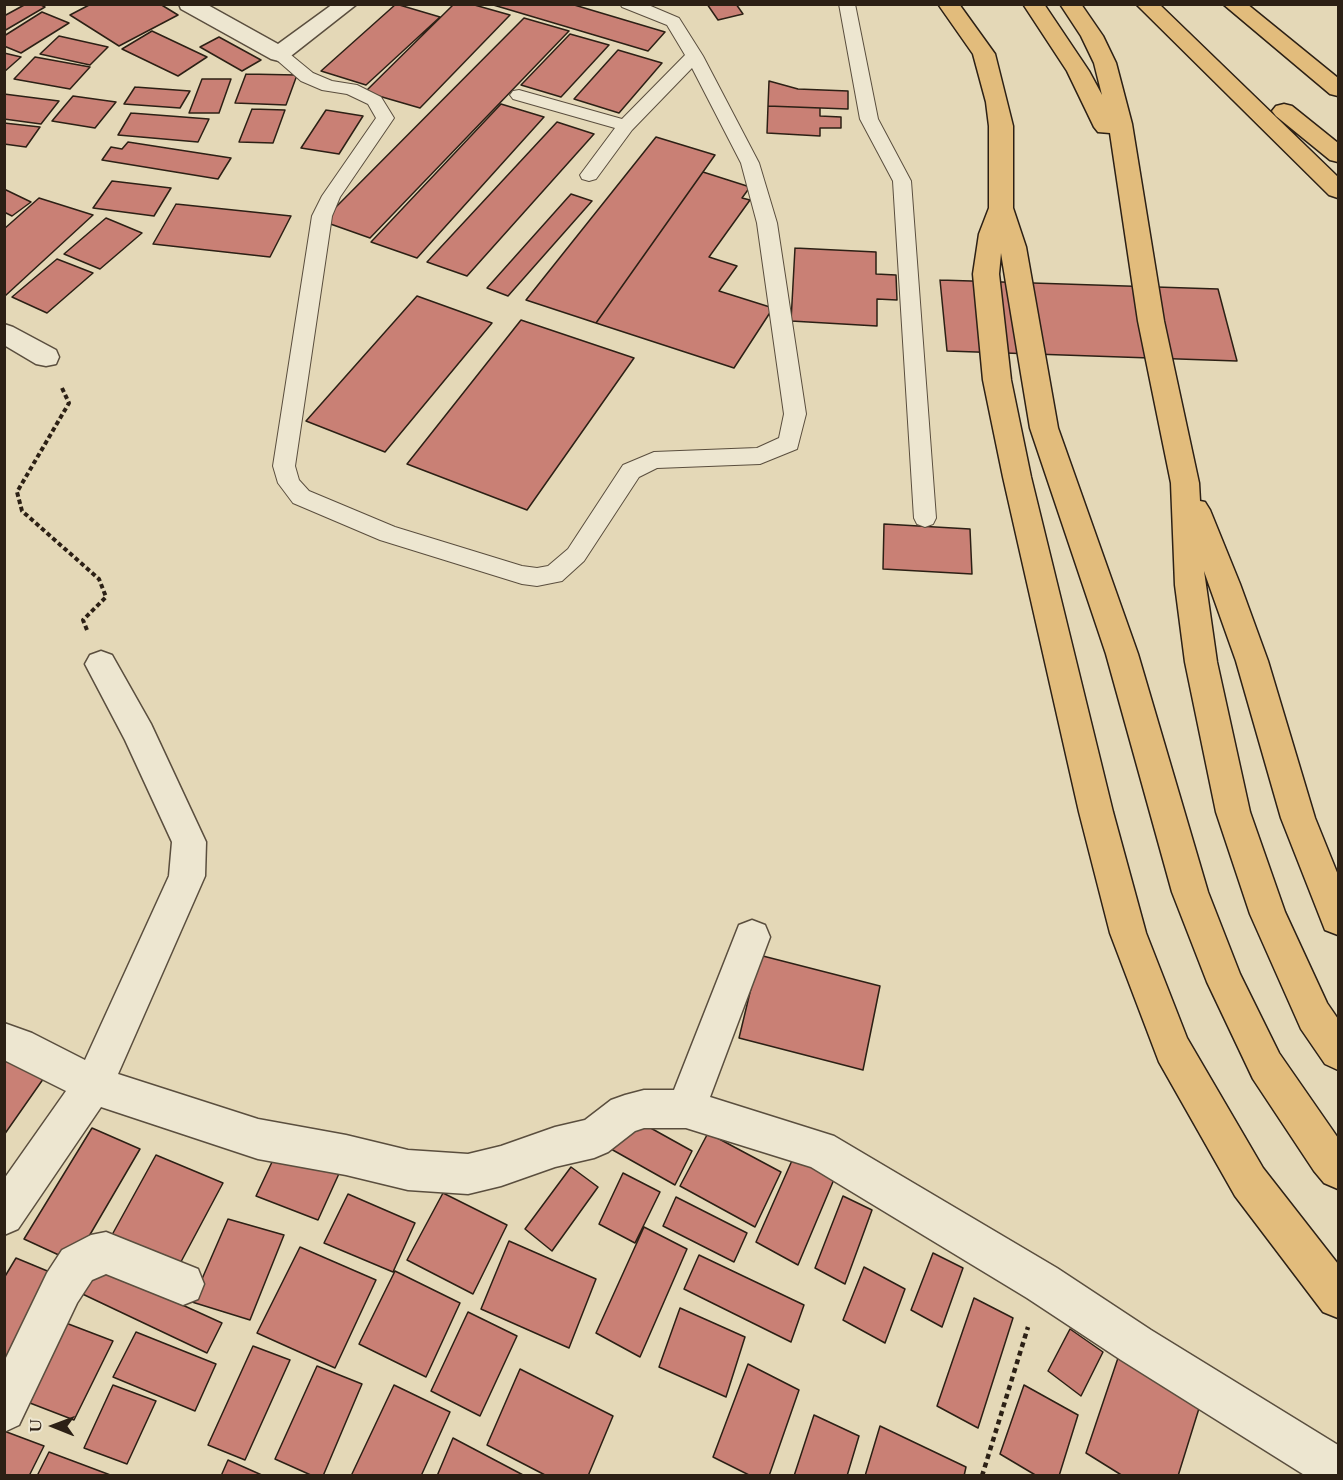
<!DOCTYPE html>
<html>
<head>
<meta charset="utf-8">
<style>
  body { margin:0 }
  #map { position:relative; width:1343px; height:1480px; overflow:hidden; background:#e4d8b7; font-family:Cardo,serif }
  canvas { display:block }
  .frame { position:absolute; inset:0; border:6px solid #2c2015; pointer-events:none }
  .north { position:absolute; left:24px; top:1396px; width:60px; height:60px; -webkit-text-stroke:4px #ede6d0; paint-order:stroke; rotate:271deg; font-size:16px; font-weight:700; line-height:24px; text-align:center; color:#2c2015 }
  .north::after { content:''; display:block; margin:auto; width:21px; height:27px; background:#2c2015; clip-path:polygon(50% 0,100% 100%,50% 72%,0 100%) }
</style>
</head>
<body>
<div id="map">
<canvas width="1343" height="1480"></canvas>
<div class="frame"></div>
<div class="north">U</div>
</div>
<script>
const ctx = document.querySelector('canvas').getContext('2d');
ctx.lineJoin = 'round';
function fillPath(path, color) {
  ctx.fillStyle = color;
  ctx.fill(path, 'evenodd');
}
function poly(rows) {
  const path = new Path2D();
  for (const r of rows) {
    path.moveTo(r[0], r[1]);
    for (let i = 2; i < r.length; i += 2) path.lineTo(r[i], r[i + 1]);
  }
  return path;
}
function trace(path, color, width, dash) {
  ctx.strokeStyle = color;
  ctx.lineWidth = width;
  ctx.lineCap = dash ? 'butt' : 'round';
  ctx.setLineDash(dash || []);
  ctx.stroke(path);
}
const building = poly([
  [26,4,39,4,45,7,4,31,4,16,26,4],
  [91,4,160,4,178,15,119,46,70,15,91,4],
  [396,4,440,17,366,85,321,71,396,4],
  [454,4,471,4,510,15,420,108,365,92,454,4],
  [490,4,571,4,665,32,648,51,490,4],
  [707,4,736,4,743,14,718,20,707,4],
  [42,12,69,23,21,53,4,46,4,36,42,12],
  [524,18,569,31,370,238,322,221,524,18],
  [152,31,207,57,178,76,122,49,152,31],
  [570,34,609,45,561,97,521,85,570,34],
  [59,36,108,47,90,65,40,54,59,36],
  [219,37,261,60,242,71,200,47,219,37],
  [618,50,662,63,619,113,574,99,618,50],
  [4,53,21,57,4,72,4,53],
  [35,57,90,67,70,89,14,79,35,57],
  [246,74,297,75,286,105,235,103,246,74],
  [202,79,231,79,219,113,189,113,202,79],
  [769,81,798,89,848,91,848,109,768,106,769,81],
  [135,87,190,91,180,108,124,104,135,87],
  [4,94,59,101,41,124,4,119,4,94],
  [73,96,116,102,95,128,52,121,73,96],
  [501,104,544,117,417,258,371,242,501,104],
  [768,106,820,108,820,116,841,117,841,128,820,128,820,136,767,133,768,106],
  [252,109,285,110,273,143,239,142,252,109],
  [326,110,363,116,339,154,301,148,326,110],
  [131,113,209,119,198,142,118,135,131,113],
  [557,122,594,134,467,276,427,262,557,122],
  [4,123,40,127,26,147,4,144,4,123],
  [656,137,715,155,596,323,526,300,656,137],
  [128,142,231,158,218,179,102,160,111,147,122,149,128,142],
  [703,172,750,187,742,198,750,200,709,257,737,266,719,291,773,308,734,368,596,323,703,172],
  [112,181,171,188,154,216,93,208,112,181],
  [4,189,31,202,12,216,4,212,4,189],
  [571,194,592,201,508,296,487,288,571,194],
  [39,198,93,215,5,296,4,229,39,198],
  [176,204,291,216,270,257,153,244,176,204],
  [106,218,142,233,100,269,64,254,106,218],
  [795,248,876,252,876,274,896,275,897,300,877,299,877,326,791,321,795,248],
  [57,259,93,273,47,313,12,297,57,259],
  [940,280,1218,289,1237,361,947,351,940,280],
  [417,296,492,323,385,452,306,421,417,296],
  [521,320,634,358,527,510,407,464,521,320],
  [884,524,970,529,972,574,883,569,884,524],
  [759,955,880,986,863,1070,739,1038,759,955],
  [4,1056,46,1075,4,1135,4,1056],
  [629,1116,692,1151,675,1185,611,1149,629,1116],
  [92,1128,140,1149,74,1262,24,1239,92,1128],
  [708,1133,781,1172,755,1227,680,1186,708,1133],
  [280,1145,342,1167,318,1220,256,1196,280,1145],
  [156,1155,223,1183,175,1273,107,1244,156,1155],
  [794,1156,835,1177,798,1265,756,1242,794,1156],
  [571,1167,598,1187,552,1251,525,1229,571,1167],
  [623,1173,660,1192,635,1243,599,1224,623,1173],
  [443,1193,507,1225,473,1294,407,1260,443,1193],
  [348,1194,415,1223,393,1272,324,1243,348,1194],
  [843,1196,872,1210,845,1284,815,1268,843,1196],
  [676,1197,747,1233,734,1262,663,1226,676,1197],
  [228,1219,284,1235,250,1320,192,1302,228,1219],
  [644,1227,687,1249,640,1357,596,1333,644,1227],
  [509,1241,596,1279,569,1348,481,1309,509,1241],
  [300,1247,376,1280,335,1368,257,1333,300,1247],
  [933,1253,963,1268,942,1327,911,1310,933,1253],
  [699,1255,804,1305,791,1342,684,1289,699,1255],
  [16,1258,57,1275,4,1368,4,1278,16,1258],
  [90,1263,222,1323,207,1353,74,1290,90,1263],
  [864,1267,905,1289,885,1343,843,1320,864,1267],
  [395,1271,460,1303,426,1377,359,1344,395,1271],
  [974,1298,1013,1318,978,1428,937,1406,974,1298],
  [680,1308,745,1337,726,1397,659,1367,680,1308],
  [468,1312,517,1336,480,1416,431,1391,468,1312],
  [58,1320,113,1341,74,1420,17,1398,58,1320],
  [1070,1329,1103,1352,1081,1396,1048,1371,1070,1329],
  [136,1332,216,1364,195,1411,113,1377,136,1332],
  [253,1346,290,1360,245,1460,208,1445,253,1346],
  [1119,1355,1201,1402,1178,1476,1123,1476,1086,1453,1119,1355],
  [748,1364,799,1390,769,1476,751,1476,713,1457,748,1364],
  [317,1366,362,1384,323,1476,313,1476,275,1459,317,1366],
  [520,1369,613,1416,588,1476,547,1476,487,1445,520,1369],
  [113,1385,156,1401,127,1464,84,1448,113,1385],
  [394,1385,450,1412,421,1476,351,1476,394,1385],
  [1024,1385,1078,1415,1059,1476,1037,1476,1000,1454,1024,1385],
  [814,1415,859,1436,847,1476,794,1476,814,1415],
  [880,1426,966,1467,964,1476,865,1476,880,1426],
  [4,1431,44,1446,29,1476,4,1476,4,1431],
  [453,1438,525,1476,437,1476,453,1438],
  [49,1452,113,1476,37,1476,49,1452],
  [228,1460,264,1476,221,1476,228,1460]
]);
const pathFar1 = poly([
  [62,388,69,403,17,492,22,511,99,579,106,597,83,620,87,630]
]);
const path = poly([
  [982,1476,1028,1327]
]);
const service = poly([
  [620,4,646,4,679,18,703,56,759,163,777,223,806,414,797,449,760,464,657,468,639,477,584,561,562,581,537,586,522,584,380,540,293,503,278,483,273,466,312,216,322,196,376,118,368,104,347,94,322,90,301,81,270,54,273,50,279,49,285,50,313,73,332,81,357,85,381,97,394,118,340,197,332,216,295,466,299,480,309,491,395,527,522,566,537,568,548,566,568,549,623,465,654,452,757,448,779,438,784,414,757,223,741,163,692,68,632,130,596,179,589,181,582,179,580,175,615,128,513,99,510,95,513,91,519,90,622,119,685,55,667,25,622,7,620,4],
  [839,4,855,4,878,119,911,181,936,518,933,524,925,527,917,524,914,518,893,181,860,119,839,4]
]);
const minor = poly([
  [179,4,206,4,278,44,333,4,357,4,287,59,279,61,271,59,181,9,179,4],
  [4,324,13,327,56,350,59,357,56,364,46,366,36,364,4,345,4,324],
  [101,651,112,655,151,724,206,842,205,876,118,1074,258,1119,346,1135,408,1150,468,1154,501,1146,555,1127,585,1120,611,1100,625,1095,644,1090,674,1090,739,925,752,920,765,925,770,937,710,1097,834,1136,1057,1268,1151,1330,1338,1445,1338,1476,1306,1476,1121,1360,1027,1298,811,1167,686,1128,644,1128,635,1131,608,1152,594,1158,555,1167,501,1186,468,1194,408,1190,346,1175,258,1159,101,1107,18,1229,4,1235,4,1179,66,1091,4,1060,4,1023,32,1033,85,1060,169,876,172,842,125,740,85,664,90,655,101,651],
  [106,1232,198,1269,204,1284,198,1299,183,1305,106,1274,92,1280,77,1303,19,1425,4,1432,4,1362,47,1273,62,1250,91,1235,106,1232]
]);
const motorway = poly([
  [938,4,959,4,995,54,1013,126,1013,208,1026,247,1058,428,1138,654,1208,892,1240,974,1279,1053,1338,1138,1338,1189,1324,1183,1314,1171,1253,1079,1207,982,1172,892,1106,654,1030,428,1001,253,999,274,1011,380,1031,477,1113,812,1146,933,1187,1038,1263,1168,1338,1264,1338,1318,1323,1312,1235,1196,1159,1062,1110,933,1079,812,1003,477,983,380,973,274,979,234,989,208,989,126,986,102,973,54,938,4],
  [1023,4,1044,4,1089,71,1102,95,1094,63,1081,36,1060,4,1081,4,1103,36,1116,63,1132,124,1164,321,1199,483,1200,501,1205,502,1210,510,1240,584,1268,661,1315,818,1338,875,1338,935,1325,930,1281,818,1236,661,1204,571,1217,662,1250,812,1285,912,1327,1003,1338,1019,1338,1070,1325,1064,1301,1029,1250,914,1216,812,1185,662,1175,585,1171,483,1138,321,1110,133,1098,132,1094,127,1067,71,1023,4],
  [1136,4,1159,4,1338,177,1338,198,1329,195,1136,4],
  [1223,4,1247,4,1338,78,1338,96,1330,94,1223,4],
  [1284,104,1292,106,1338,143,1338,162,1330,160,1276,116,1272,111,1276,106,1284,104]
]);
fillPath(building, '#c98075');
trace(building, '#2c2015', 1.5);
trace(service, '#5a4e3e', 2);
trace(minor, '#5a4e3e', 3);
trace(motorway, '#2c2015', 3);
trace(pathFar1, '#2c2015', 4, [4.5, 3]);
trace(path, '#2c2015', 4.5, [5, 4]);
fillPath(service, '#ede6d0');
fillPath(minor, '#ede6d0');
fillPath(motorway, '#e2bc7c');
</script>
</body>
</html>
